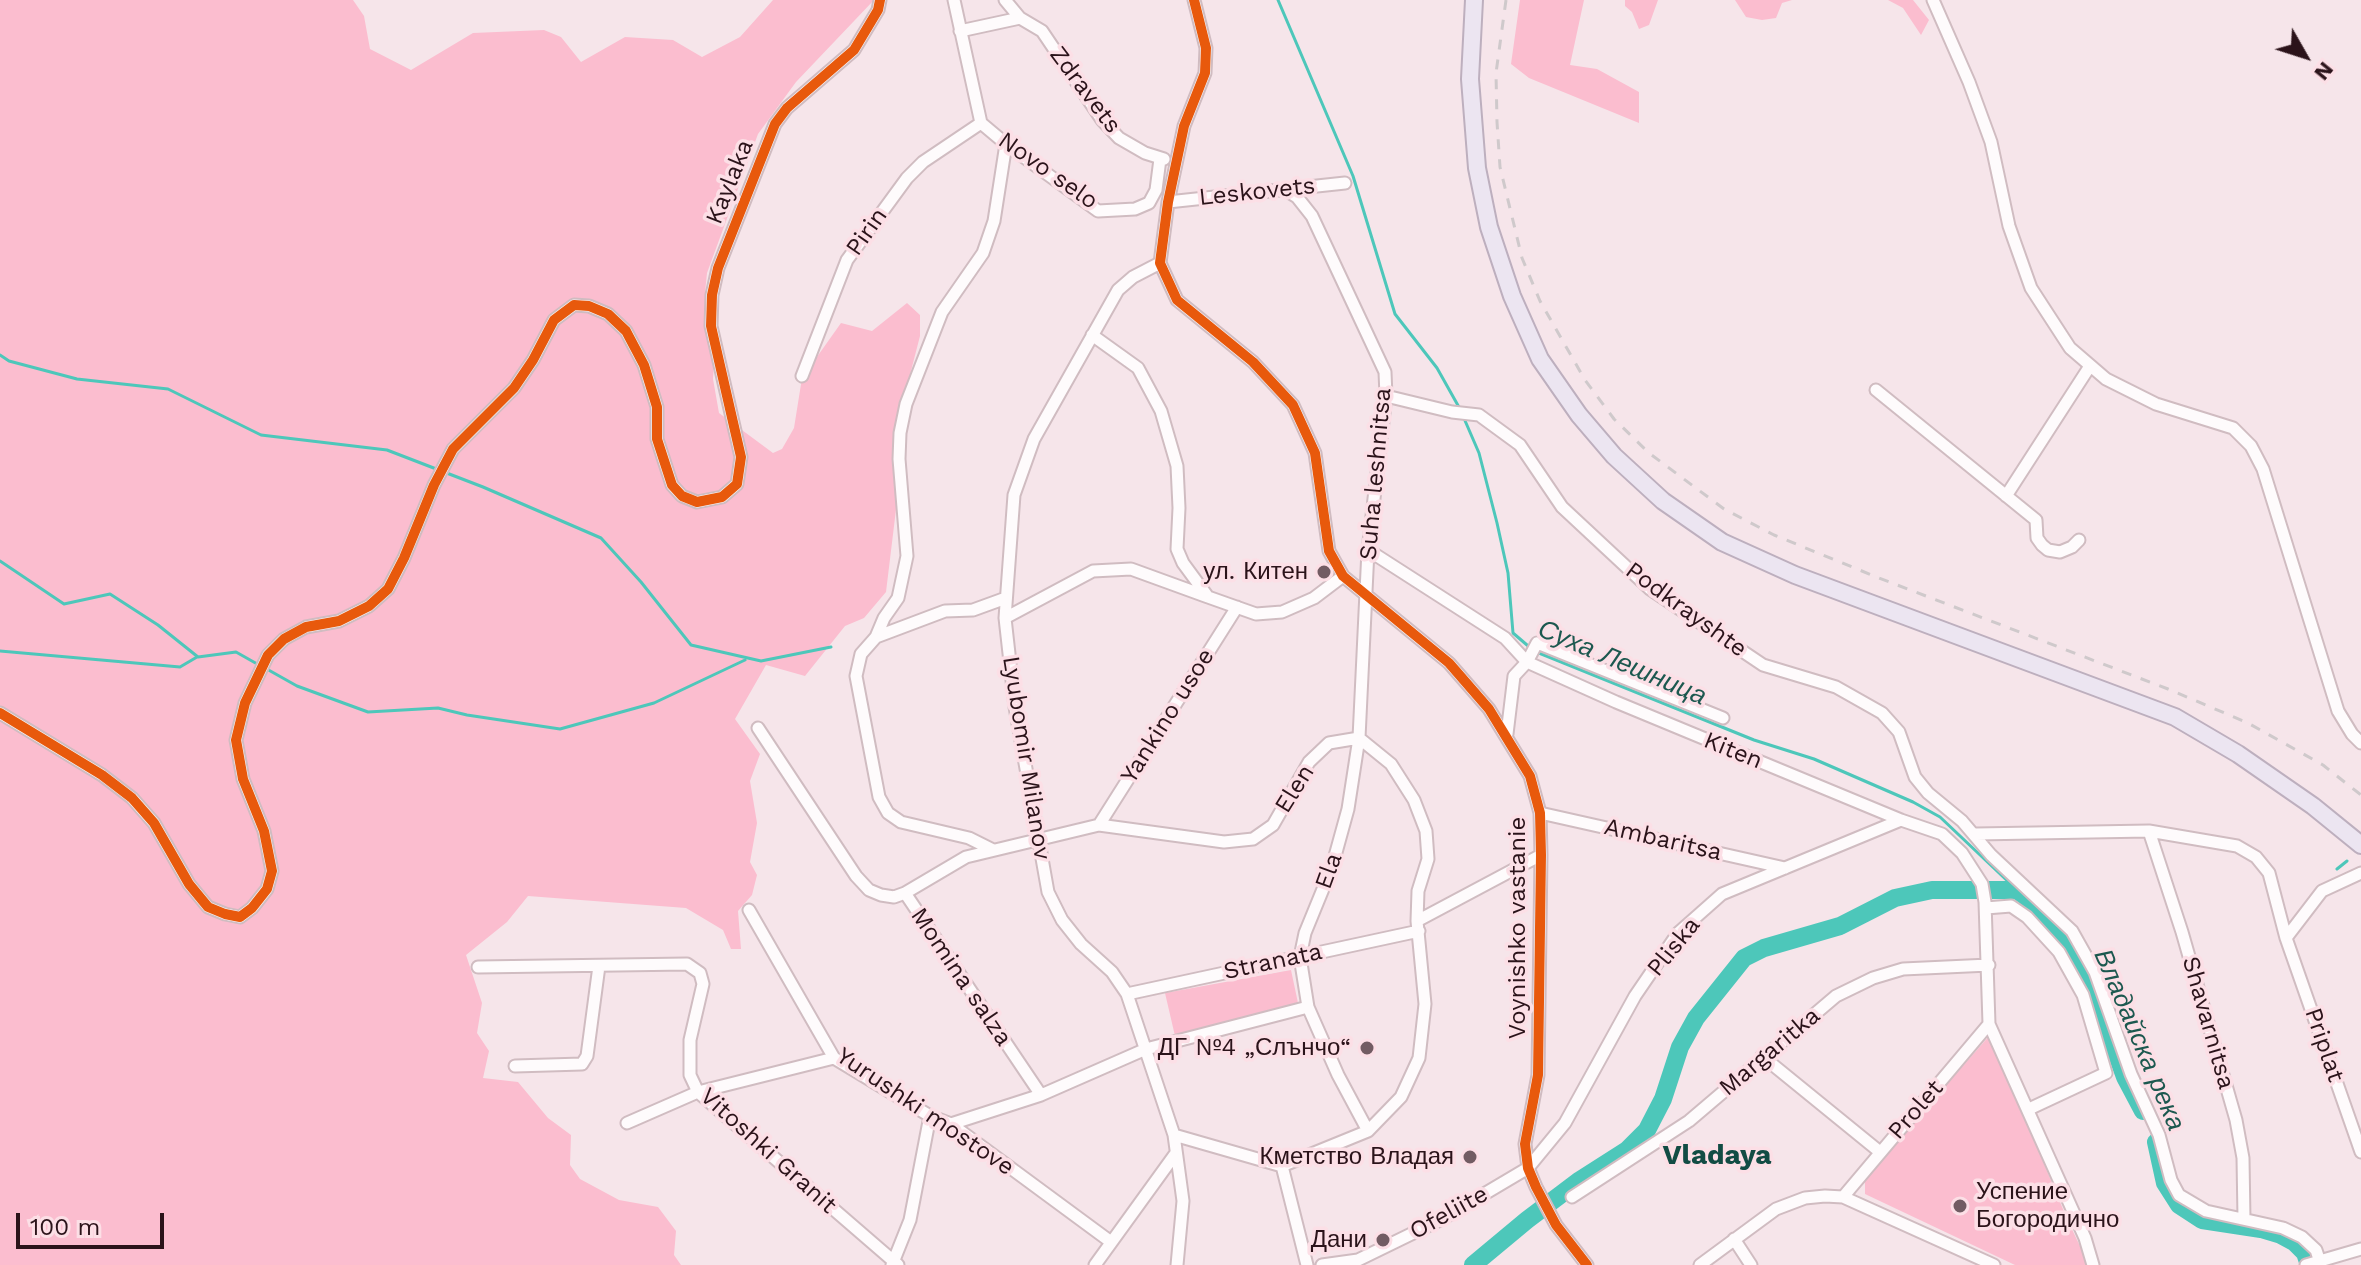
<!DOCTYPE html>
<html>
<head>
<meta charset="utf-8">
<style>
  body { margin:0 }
  #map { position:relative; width:2361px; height:1265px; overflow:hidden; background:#f6e5ea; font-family:"Work Sans",sans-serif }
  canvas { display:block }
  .north { position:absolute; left:2265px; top:16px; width:80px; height:80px; -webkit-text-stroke:6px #fcdfe6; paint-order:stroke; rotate:129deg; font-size:22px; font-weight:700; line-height:32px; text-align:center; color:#2b131a }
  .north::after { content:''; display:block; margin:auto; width:28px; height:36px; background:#2b131a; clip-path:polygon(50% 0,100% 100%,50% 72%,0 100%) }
  .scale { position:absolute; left:16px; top:1213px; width:148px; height:36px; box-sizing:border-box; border:4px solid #2b131a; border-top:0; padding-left:10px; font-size:24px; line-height:28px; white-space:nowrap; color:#2b131a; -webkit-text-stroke:6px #fcdfe6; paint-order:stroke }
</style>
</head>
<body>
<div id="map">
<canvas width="2361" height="1265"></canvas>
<div class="north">N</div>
<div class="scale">100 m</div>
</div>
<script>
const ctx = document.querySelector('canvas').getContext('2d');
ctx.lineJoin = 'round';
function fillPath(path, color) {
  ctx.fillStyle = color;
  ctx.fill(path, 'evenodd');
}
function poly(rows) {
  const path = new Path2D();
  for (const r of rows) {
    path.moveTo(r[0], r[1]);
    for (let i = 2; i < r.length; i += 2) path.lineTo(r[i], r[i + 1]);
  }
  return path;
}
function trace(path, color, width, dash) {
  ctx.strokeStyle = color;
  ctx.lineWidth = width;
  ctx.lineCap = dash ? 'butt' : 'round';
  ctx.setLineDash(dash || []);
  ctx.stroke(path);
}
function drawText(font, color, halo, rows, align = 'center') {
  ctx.font = font + ' "Work Sans",sans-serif';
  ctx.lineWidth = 7;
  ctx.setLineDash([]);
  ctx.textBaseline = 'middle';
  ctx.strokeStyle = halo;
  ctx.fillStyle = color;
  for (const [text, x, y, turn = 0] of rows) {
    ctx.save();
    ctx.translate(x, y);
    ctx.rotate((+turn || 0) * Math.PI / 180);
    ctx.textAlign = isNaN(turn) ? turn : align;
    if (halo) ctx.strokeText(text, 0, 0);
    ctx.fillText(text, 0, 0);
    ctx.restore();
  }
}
const green = poly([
  [0,0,353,0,364,16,370,49,411,70,473,33,544,30,561,37,581,62,625,37,673,40,702,57,740,37,773,0,874,0,796,82,758,134,707,273,705,293,716,332,713,379,719,413,773,453,782,449,794,428,802,378,841,323,872,331,907,303,920,315,920,336,896,429,898,493,886,592,864,618,845,626,805,676,766,665,735,719,760,754,750,781,757,823,750,862,757,875,752,895,738,911,741,949,731,949,723,930,686,908,528,896,507,922,466,955,482,1003,477,1033,489,1051,483,1078,518,1082,548,1118,571,1135,570,1165,580,1179,619,1200,658,1207,676,1231,674,1255,681,1265,0,1265],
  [1520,0,1584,0,1570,65,1597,69,1639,92,1639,123,1529,78,1511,64],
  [1625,0,1658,0,1649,25,1639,29,1632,12,1625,6],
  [1735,0,1792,0,1782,3,1776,18,1762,20,1746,17],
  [1888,0,1913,0,1929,20,1921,35,1903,8],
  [1291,970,1298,1003,1175,1036,1165,993],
  [1990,1035,2068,1221,2089,1265,2015,1265,1865,1194,1865,1178]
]);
const stream = poly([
  [1278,0,1353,176,1395,314,1437,368,1460,409],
  [0,355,9,361,77,379,168,389,261,435,387,450,483,487,601,538,641,582,691,645,761,661,831,647],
  [1463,416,1479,453,1497,523,1508,573,1513,633,1534,651,1754,740,1814,759,1913,802,1940,817,2017,890],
  [0,561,64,604,110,594,158,625,198,657,236,652,259,665],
  [0,651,180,667,197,657],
  [265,668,297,686,368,712,438,708,467,715,560,729,654,703,745,660],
  [2337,869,2347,861]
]);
const river = poly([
  [2156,1142,2165,1183,2179,1205,2202,1220,2261,1229,2281,1235,2294,1242,2305,1253,2309,1265],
  [1473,1265,1527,1220,1580,1180,1627,1150,1647,1130,1663,1099,1680,1047,1696,1018,1744,958,1764,948,1840,926,1895,898,1932,890,2017,890,2030,900,2058,928,2088,975,2125,1077,2143,1111]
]);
const minor = poly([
  [954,0,981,123,1006,144,1098,211,1135,209,1149,203,1156,190,1160,159],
  [1005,0,1020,18,1042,31,1102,120,1119,138,1145,153,1164,159],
  [1194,0,1206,48,1205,73,1184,126,1168,202,1160,263,1177,300,1253,362,1293,405,1315,453,1329,551,1343,576,1449,663,1489,709,1530,776,1540,813,1541,855,1538,1075,1525,1144,1528,1168,1536,1187,1556,1225,1587,1265],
  [1933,0,1969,82,1991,142,2009,226,2031,288,2070,348,2106,379,2156,404,2233,428,2251,446,2263,469,2338,711,2352,734,2361,743],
  [960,31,1020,18],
  [1284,189,1297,197,1312,216,1385,372,1386,396,1368,550,1359,738,1348,809,1332,867,1305,933,1300,957,1308,1007,1338,1075,1368,1131],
  [1168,202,1345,183],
  [1160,263,1133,277,1118,290,1034,439,1014,495,1005,618,1015,707,1048,892,1062,920,1081,944,1112,972,1127,994,1174,1135,1183,1201,1177,1265],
  [1092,335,1138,368,1161,411,1177,466,1179,508,1177,549,1183,563,1208,597,1256,614,1282,612,1314,598,1343,576],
  [802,376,847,260,907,178,923,162,981,123],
  [1876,390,2036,520,2037,538,2042,545,2048,550,2060,552,2072,547,2079,540],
  [1386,396,1452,412,1479,415,1520,445,1562,507,1650,589,1763,665,1836,687,1882,713,1899,732,1915,777,1928,793,1962,821,1991,855,2072,931,2095,972,2131,1074,2159,1135,2171,1180,2179,1195,2206,1211,2283,1228,2302,1237,2316,1250,2321,1265],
  [2006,496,2090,366],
  [1368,550,1505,638,1527,662,1514,676,1507,734],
  [1005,618,1093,571,1131,569,1208,597],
  [876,637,945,611,973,610,1006,598],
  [0,713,102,775,132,798,154,823,189,884,208,907,225,914,240,917,252,908,267,889,272,871,264,831,243,779,236,740,245,703,268,655,284,639,306,627,339,621,369,606,388,589,404,558,434,485,453,449,514,388,533,360,554,320,574,305,589,306,608,314,626,331,644,365,657,407,657,439,672,485,682,496,697,502,722,497,737,484,741,457,711,326,712,295,718,268,775,124,787,108,854,50,878,10,880,0],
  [1723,718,1537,643,1527,662,1616,702,1901,820,1942,834,1962,853,1982,884,1985,902,1989,1024,2085,1238,2093,1265],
  [758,728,856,876,869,890,881,895,894,897,905,893,1041,1095],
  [1540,813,1785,868],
  [1099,825,1237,607],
  [2149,831,2182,932,2236,1120,2243,1158,2244,1219],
  [1976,834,2149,831,2237,846,2256,857,2269,873,2286,938,2361,1152],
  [993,850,969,838,901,822,888,813,879,797,856,676,861,654,876,637,884,618,898,598,907,556,899,459,900,433,906,404,942,312,983,253,994,221,1006,144],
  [905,893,966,857,1099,825,1224,842,1253,839,1273,825,1309,762,1329,743,1359,738,1391,764,1414,800,1426,831,1428,859,1418,891,1417,921,1425,1004,1419,1058,1401,1097,1368,1131,1282,1166,1174,1135],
  [1986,908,2011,906,2027,917,2059,952,2083,995,2106,1073,2029,1109],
  [749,910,834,1058,930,1116,951,1124,1111,1242],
  [1417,921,1541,855],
  [2286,938,2322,891,2361,873],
  [478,967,687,964,700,973,703,984,690,1040,690,1075,698,1092,898,1265],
  [1127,994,1419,931],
  [1762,1056,1880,1152],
  [515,1066,582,1064,587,1056,599,966],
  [627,1123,698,1092,834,1058],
  [951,1124,1041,1095,1146,1049,1308,1007],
  [1282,1166,1307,1265],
  [1572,1197,1689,1121,1836,996,1873,978,1903,969,1989,965],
  [1843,1197,1989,1024],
  [1734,1239,1751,1265],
  [892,1265,910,1220,930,1116],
  [1095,1265,1176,1153],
  [1322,1265,1358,1260,1442,1219,1528,1168,1565,1123,1635,996,1678,933,1722,894,1901,820],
  [1700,1265,1776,1209,1805,1198,1825,1196,1843,1197,1994,1265],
  [2306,1265,2361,1249]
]);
const highway = poly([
  [1474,0,1470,79,1477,168,1489,227,1512,296,1540,359,1579,415,1614,456,1663,501,1722,542,1795,575,2175,717,2238,754,2313,806,2361,845]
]);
const rail = poly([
  [1506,0,1496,73,1497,122,1500,167,1522,258,1540,301,1585,380,1614,419,1649,453,1724,509,1774,535,1879,578,2168,689,2248,723,2323,765,2361,795]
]);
const cycleway = poly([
  [1194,0,1206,48,1205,73,1184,126,1168,202,1160,263,1177,300,1253,362,1293,405,1315,453,1329,551,1343,576,1449,663,1489,709,1530,776,1540,813,1541,855,1538,1075,1525,1144,1528,1168,1536,1187,1556,1225,1587,1265],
  [0,713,102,775,132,798,154,823,189,884,208,907,225,914,240,917,252,908,267,889,272,871,264,831,243,779,236,740,245,703,268,655,284,639,306,627,339,621,369,606,388,589,404,558,434,485,453,449,514,388,533,360,554,320,574,305,589,306,608,314,626,331,644,365,657,407,657,439,672,485,682,496,697,502,722,497,737,484,741,457,711,326,712,295,718,268,775,124,787,108,854,50,878,10,880,0]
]);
const markers = [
  [1324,572,8,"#725c63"],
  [1367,1048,8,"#725c63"],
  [1470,1157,8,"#725c63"],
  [1960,1206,8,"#725c63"],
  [1383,1240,8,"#725c63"]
];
const streetNames = [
  ["Zdravets",1085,90,53],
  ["Novo selo",1048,171,35],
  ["Kaylaka",730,182,-68],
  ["Leskovets",1257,192,-6],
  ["Pirin",867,232,-55],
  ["Suha leshnitsa",1376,474,-85],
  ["Podkrayshte",1686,610,36],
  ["Yankino usoe",1168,716,-58],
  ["Kiten",1733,751,22],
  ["Lyubomir Milanov",1026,758,81],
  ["Elen",1295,789,-58],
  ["Ambaritsa",1663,840,13],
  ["Ela",1329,871,-70],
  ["Voynishko vastanie",1518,928,-90],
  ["Pliska",1674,947,-51],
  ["Stranata",1273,962,-12],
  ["Momina salza",961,977,56],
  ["Shavarnitsa",2208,1023,74],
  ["Priplat",2324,1045,71],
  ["Margaritka",1770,1052,-40],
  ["Prolet",1916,1110,-49],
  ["Yurushki mostove",925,1112,34],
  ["Vitoshki Granit",768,1151,42],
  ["Ofeliite",1449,1213,-29]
];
const poiNames = [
  ["ул. Китен",1308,572],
  ["ДГ №4 „Слънчо“",1351,1048],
  ["Кметство Владая",1454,1157],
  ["Успение",1976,1192,"left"],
  ["Богородично",1976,1220,"left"],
  ["Дани",1367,1240]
];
const waterNames = [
  ["Суха Лешница",1622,663,23],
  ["Владайска река",2139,1040,67]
];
const quarterNames = [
  ["Vladaya",1717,1156]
];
fillPath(green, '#fbbdcf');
trace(stream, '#4dc7ba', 3);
trace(river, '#4dc7ba', 18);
trace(minor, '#d0bcc1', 15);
trace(highway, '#bdafbe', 20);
trace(minor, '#fefbfc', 11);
trace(highway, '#ece5f1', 16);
trace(rail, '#cfc9cb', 3, [10, 10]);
trace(cycleway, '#e8590c', 10);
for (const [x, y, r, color] of markers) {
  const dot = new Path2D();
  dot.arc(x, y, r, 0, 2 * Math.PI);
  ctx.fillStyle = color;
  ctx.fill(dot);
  trace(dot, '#fcdfe6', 3);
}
drawText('24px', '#2b131a', '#fcdfe6', streetNames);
drawText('24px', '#2b131a', '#fcdfe6', poiNames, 'right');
drawText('italic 26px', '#1c584f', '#fcdfe6', waterNames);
drawText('bold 28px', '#124c44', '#fcdfe6', quarterNames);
</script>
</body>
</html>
